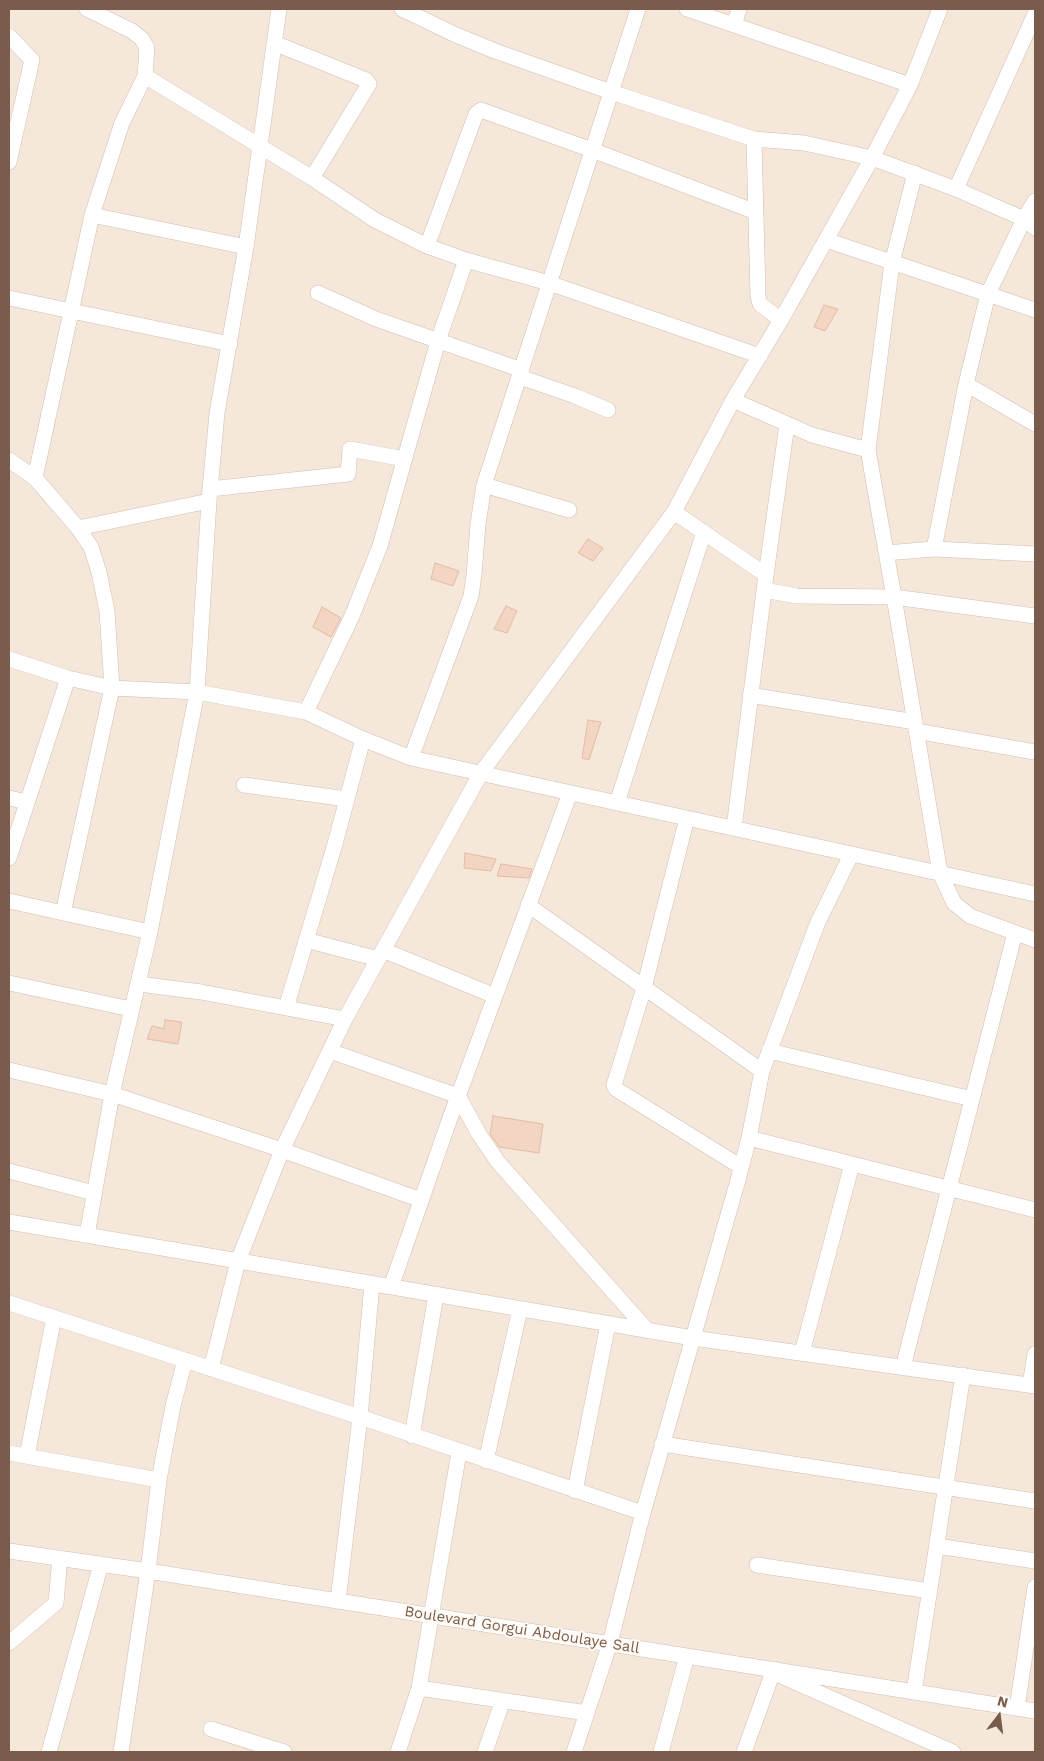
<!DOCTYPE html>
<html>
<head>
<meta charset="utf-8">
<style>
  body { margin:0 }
  #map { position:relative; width:1044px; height:1761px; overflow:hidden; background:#fdf6ec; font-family:"Work Sans",sans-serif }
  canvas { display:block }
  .frame { position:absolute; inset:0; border:10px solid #7a5c4d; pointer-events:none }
  .north { position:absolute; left:974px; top:1691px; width:50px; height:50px; -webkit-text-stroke:4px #fffaf3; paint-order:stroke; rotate:15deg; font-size:14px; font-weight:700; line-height:20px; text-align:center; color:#7a5c4d }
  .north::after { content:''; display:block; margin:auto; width:18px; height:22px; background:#7a5c4d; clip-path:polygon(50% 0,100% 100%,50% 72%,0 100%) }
</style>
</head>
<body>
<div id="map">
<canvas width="1044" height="1761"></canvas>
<div class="frame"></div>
<div class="north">N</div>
</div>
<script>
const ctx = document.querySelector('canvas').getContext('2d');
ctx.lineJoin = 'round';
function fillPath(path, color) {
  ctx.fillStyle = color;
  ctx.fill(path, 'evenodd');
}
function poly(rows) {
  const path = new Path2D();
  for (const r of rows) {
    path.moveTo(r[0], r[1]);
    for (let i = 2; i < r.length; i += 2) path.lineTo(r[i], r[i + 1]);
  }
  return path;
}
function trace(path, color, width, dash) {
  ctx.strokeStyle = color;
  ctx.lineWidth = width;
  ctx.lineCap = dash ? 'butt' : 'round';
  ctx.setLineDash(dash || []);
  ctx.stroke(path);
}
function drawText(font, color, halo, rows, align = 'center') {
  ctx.font = font + ' "Work Sans",sans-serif';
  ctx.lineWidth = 4;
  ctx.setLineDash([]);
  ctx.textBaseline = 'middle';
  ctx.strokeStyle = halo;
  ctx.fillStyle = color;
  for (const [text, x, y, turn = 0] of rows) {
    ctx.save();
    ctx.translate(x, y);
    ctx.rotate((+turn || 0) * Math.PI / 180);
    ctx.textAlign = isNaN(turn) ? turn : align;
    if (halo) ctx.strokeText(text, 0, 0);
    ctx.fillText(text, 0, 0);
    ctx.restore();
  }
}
const residential = poly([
  [9,9,1035,9,1035,1752,9,1752]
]);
const building = poly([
  [824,305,838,309,825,331,814,327,824,305],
  [588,539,603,548,593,561,578,553,588,539],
  [435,563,459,571,453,586,431,579,435,563],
  [506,606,517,611,507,633,494,629,506,606],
  [322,607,341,618,331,637,313,627,322,607],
  [588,720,601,722,589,760,582,758,588,720],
  [465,853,496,859,491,871,464,868,465,853],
  [501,864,532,869,529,878,497,876,501,864],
  [165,1020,182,1022,178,1044,147,1039,152,1026,164,1029,165,1020],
  [493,1116,543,1124,539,1153,499,1147,490,1134,493,1116]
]);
const minor = poly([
  [402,9,456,35,495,51,611,92,754,139,758,296,760,304,781,320],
  [687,9,910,85],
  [734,25,739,9],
  [9,36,32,60,9,162],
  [274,43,366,80,369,84,312,178],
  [145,76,312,178,375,220,427,246,466,260,438,341,380,546,352,616,306,712],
  [754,139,804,143,872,158,956,189,1024,219,1035,228],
  [915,173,892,263,868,450,894,597,940,873,954,903,970,916,1035,940],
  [956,189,1035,14],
  [1035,201,1024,219,988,294,966,384,1035,424],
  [92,215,246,247],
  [826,240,1035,310],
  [427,246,476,114,481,110,592,150,756,212],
  [466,260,549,283,760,356],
  [318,293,376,319,522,370],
  [9,298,230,344],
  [520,377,575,396,608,410],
  [733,400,812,435,868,450],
  [9,460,35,478],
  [484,485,569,510],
  [210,489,348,474,350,449,405,459],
  [674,512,766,575,734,828],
  [78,528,209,501],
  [934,549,966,384],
  [886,553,934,549,1035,554],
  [766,575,787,424],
  [764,590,797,596,894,597,1035,616],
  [9,659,68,678,112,688,197,692,306,712,363,739,411,758,1035,894],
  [750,695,915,722],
  [916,731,1035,752],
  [411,758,471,596,474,575,478,524,484,485,638,9],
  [244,785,347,799],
  [9,798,27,802],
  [617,803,704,532],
  [687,818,644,988,614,1085,616,1089,741,1167],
  [9,858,68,678],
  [9,901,150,932],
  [528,905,762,1071],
  [63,913,112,688,107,611,99,572,91,547,78,528,35,478,92,215,122,123,145,76,147,48,142,39,132,31,87,9],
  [306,940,378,959],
  [383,950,495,996],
  [9,983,131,1009],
  [139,984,201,992,345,1019],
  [286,1008,335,844,363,739],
  [330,1051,458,1096,479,1134,498,1162,648,1331],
  [769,1051,972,1099],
  [9,1070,112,1094,282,1150,421,1200],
  [749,1138,1035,1210],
  [9,1171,94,1193],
  [9,1222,693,1338,1035,1386],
  [87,1235,112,1094,150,932,197,692,209,501,217,413,246,247,279,9],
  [391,1287,449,1121,570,793],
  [9,1303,360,1417,643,1513],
  [802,1353,852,1164],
  [903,1367,1015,933],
  [211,1369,238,1261,282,1150,345,1019,481,773,674,512,733,400,781,320,872,158,910,85,940,9],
  [1030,1385,1035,1354],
  [412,1436,436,1295],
  [662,1444,1035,1501],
  [9,1453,159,1480],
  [27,1456,54,1317],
  [486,1461,520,1309],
  [575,1491,608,1324],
  [937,1546,1035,1561],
  [9,1551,148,1571,1035,1711],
  [757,1565,930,1591],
  [338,1601,360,1417,372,1284],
  [9,1643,56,1603,60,1558],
  [781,1676,953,1752],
  [419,1688,587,1713],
  [914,1692,963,1375],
  [1017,1708,1035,1587],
  [211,1729,284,1752],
  [49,1752,101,1564],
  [121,1752,148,1571,159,1480,173,1406,185,1360],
  [398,1752,419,1688,459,1452],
  [485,1752,503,1700],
  [574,1752,610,1643,643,1513,738,1180,749,1138,762,1071,818,922,851,855],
  [661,1752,687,1656],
  [744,1752,774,1669]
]);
const streetNames = [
  ["Boulevard Gorgui Abdoulaye Sall",522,1630,9]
];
fillPath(residential, '#f5e8da');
fillPath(building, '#f3d5c3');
trace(building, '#e6bba3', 1);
trace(minor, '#d1beb0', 16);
trace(minor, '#fff', 15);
drawText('15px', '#7a5c4d', '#fffaf3', streetNames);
</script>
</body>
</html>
